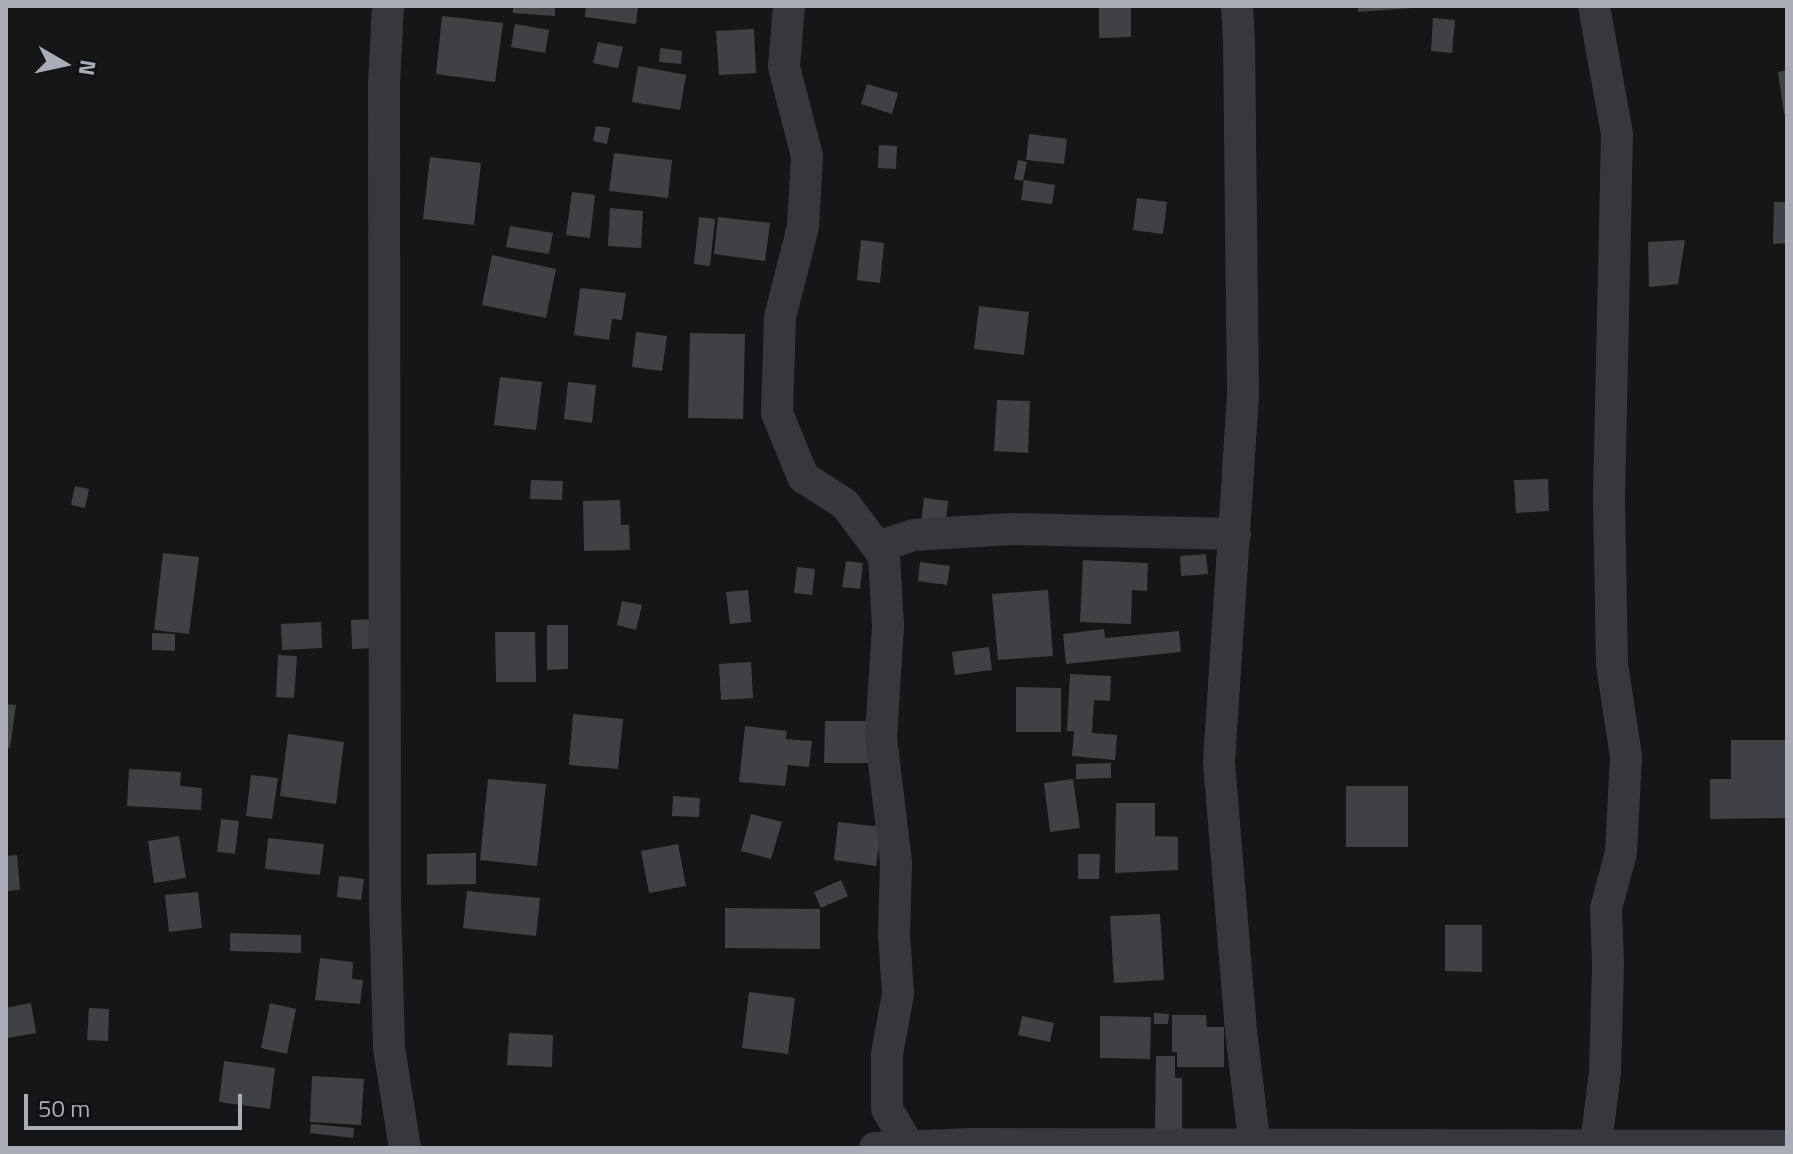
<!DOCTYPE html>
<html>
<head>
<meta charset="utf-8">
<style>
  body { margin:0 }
  #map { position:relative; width:1793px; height:1154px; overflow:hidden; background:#161618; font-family:"Titillium Web",sans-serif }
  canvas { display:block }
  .frame { position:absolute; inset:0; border:8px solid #a8adb8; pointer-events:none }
  .north { position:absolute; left:24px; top:24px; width:80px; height:80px; -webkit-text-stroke:6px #111113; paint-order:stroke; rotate:99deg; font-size:22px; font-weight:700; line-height:32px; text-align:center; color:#a8adb8 }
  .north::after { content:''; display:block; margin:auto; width:28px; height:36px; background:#a8adb8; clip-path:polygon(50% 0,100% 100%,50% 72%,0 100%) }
  .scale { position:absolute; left:24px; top:1094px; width:218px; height:36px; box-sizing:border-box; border:4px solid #a8adb8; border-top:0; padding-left:10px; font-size:24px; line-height:28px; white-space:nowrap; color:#a8adb8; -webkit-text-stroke:6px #111113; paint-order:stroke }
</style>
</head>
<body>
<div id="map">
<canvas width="1793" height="1154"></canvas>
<div class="frame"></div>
<div class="north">N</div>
<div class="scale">50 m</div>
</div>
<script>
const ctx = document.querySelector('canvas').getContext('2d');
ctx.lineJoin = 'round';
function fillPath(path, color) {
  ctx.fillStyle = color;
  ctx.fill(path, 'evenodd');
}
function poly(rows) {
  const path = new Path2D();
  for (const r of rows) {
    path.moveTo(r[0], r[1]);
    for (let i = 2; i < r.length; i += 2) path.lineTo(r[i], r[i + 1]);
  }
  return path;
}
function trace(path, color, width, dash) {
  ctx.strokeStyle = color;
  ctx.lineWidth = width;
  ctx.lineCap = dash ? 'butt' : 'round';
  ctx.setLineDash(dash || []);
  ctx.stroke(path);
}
const building = poly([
  [513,6,555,6,555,16,513,13],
  [586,6,638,6,636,24,585,17],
  [1099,6,1131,6,1131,37,1099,38],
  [1358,6,1412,6,1412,8,1358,12],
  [442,16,503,23,495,82,436,74],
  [1433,18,1455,20,1452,53,1431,51],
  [515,24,549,30,545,53,511,47],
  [754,29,756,73,719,75,716,31],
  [598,42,623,47,618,68,593,63],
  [660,48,682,51,681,64,659,62],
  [638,66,686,75,680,110,632,102],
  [1787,70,1787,114,1784,114,1778,72],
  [867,84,898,93,892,114,861,104],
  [596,126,610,128,607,144,593,141],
  [1029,134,1067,139,1064,164,1026,160],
  [879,145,897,146,896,169,878,168],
  [614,153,672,160,668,198,609,191],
  [430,157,481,163,474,225,423,219],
  [1018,160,1027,162,1023,181,1014,179],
  [1024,180,1055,185,1052,204,1021,200],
  [572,192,595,195,590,238,566,235],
  [1137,198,1167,202,1163,234,1133,230],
  [1774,202,1787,202,1787,243,1773,244],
  [610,208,643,211,641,248,608,246],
  [699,217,715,219,710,266,694,264],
  [718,217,770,223,765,261,714,254],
  [510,226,553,233,549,254,506,247],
  [861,240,884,243,880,283,857,280],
  [1685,240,1678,284,1649,287,1648,242],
  [492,255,556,269,546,318,482,305],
  [580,288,626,293,622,320,612,319,609,340,574,335],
  [979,306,1029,312,1024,355,974,349],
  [636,332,667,336,662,371,632,367],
  [690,333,745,334,743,419,688,418],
  [500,377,542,382,536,430,494,425],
  [568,382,596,385,592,423,564,419],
  [997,400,1030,401,1028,453,994,451],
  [1548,479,1549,511,1516,513,1514,480],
  [531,480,563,481,562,500,530,499],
  [75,486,89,489,85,508,71,505],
  [924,498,948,501,945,528,921,524],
  [620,500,621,525,629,525,630,550,584,551,583,501],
  [163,553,199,557,189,634,154,630],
  [1206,554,1208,574,1181,576,1180,556],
  [1083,560,1148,563,1147,591,1132,590,1131,624,1080,622],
  [846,561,863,563,860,589,842,587],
  [920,562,950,566,947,585,918,581],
  [797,567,815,569,812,595,794,593],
  [748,590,751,622,730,624,726,592],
  [1048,590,1053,656,998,660,992,594],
  [622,601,642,605,636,630,617,625],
  [378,619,378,648,352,649,351,620],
  [321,622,322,648,282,650,281,624],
  [547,625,568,625,568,669,547,670],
  [1104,629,1105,638,1179,631,1181,652,1066,664,1063,634],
  [495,632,535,632,536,682,496,682],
  [152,633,175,634,175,651,152,650],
  [989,647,992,670,955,675,952,652],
  [278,655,297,656,294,698,276,697],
  [751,662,753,698,721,700,719,664],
  [1070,674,1111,676,1110,701,1094,700,1092,733,1117,735,1115,760,1072,756,1074,731,1067,731],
  [1016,687,1061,688,1061,732,1016,732],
  [6,704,16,705,10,748,6,747],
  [573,714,623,719,618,769,569,765],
  [825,721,871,721,871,763,824,763],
  [745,726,787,731,786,739,812,741,809,767,788,765,785,786,739,782],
  [288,734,344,742,336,804,280,796],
  [1731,740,1787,740,1787,818,1710,819,1710,779,1731,779],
  [1111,763,1111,778,1076,779,1076,764],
  [129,769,181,772,180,786,202,788,201,810,127,806],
  [251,775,278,778,272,819,246,816],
  [488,779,546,784,537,866,480,860],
  [1073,779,1080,828,1050,832,1044,783],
  [1346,786,1408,786,1408,847,1346,847],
  [673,796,700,798,699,817,672,816],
  [1116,803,1155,803,1155,836,1178,837,1178,870,1115,873],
  [751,814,782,822,771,859,741,851],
  [221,819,239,821,235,854,217,852],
  [838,822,881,827,876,866,834,860],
  [179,836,186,878,154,883,148,841],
  [268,838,324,844,320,875,265,869],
  [678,844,686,886,649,893,641,851],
  [476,853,476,884,427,885,427,854],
  [1078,854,1100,854,1099,879,1078,879],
  [17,855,20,890,6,891,6,856],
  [339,876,364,879,361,900,337,897],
  [841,880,848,896,821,908,814,892],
  [467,891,540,898,536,936,463,928],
  [198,892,202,928,169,932,165,895],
  [725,908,820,909,820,949,725,948],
  [1160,914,1164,980,1114,983,1110,916],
  [1445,925,1482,925,1482,972,1445,971],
  [230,933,301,935,301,953,230,951],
  [320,958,353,962,352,979,363,980,360,1004,315,1000],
  [749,992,795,998,788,1054,742,1048],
  [31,1003,36,1033,8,1038,6,1008],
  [270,1003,296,1009,287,1054,261,1048],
  [89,1008,109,1009,108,1041,87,1040],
  [1154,1013,1169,1014,1168,1024,1154,1024],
  [1172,1015,1206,1015,1207,1027,1224,1027,1224,1067,1177,1067,1177,1052,1172,1052],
  [1022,1016,1054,1023,1050,1042,1018,1035],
  [1100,1016,1151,1017,1150,1059,1100,1058],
  [509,1033,553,1035,552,1067,507,1065],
  [1156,1056,1175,1056,1175,1078,1182,1078,1182,1136,1155,1134],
  [224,1061,275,1068,270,1109,219,1102],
  [312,1076,364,1079,361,1125,310,1122],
  [311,1124,354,1128,353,1138,310,1133]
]);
const minor = poly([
  [388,6,384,84,385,902,389,1048,405,1148],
  [789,6,784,67,807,156,803,227,780,317,777,413,803,477,845,504,884,556,888,626,881,738,896,862,894,934,898,994,887,1054,887,1109,909,1147],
  [1237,6,1239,41,1243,395,1219,762,1241,1031,1255,1148],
  [1594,6,1617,134,1609,497,1612,665,1626,756,1621,853,1606,908,1608,965,1605,1072,1596,1144],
  [884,556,886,544,914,535,1011,529,1235,534],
  [875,1148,972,1144,1787,1146]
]);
fillPath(building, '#404145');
trace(minor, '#37383d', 32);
</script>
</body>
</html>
